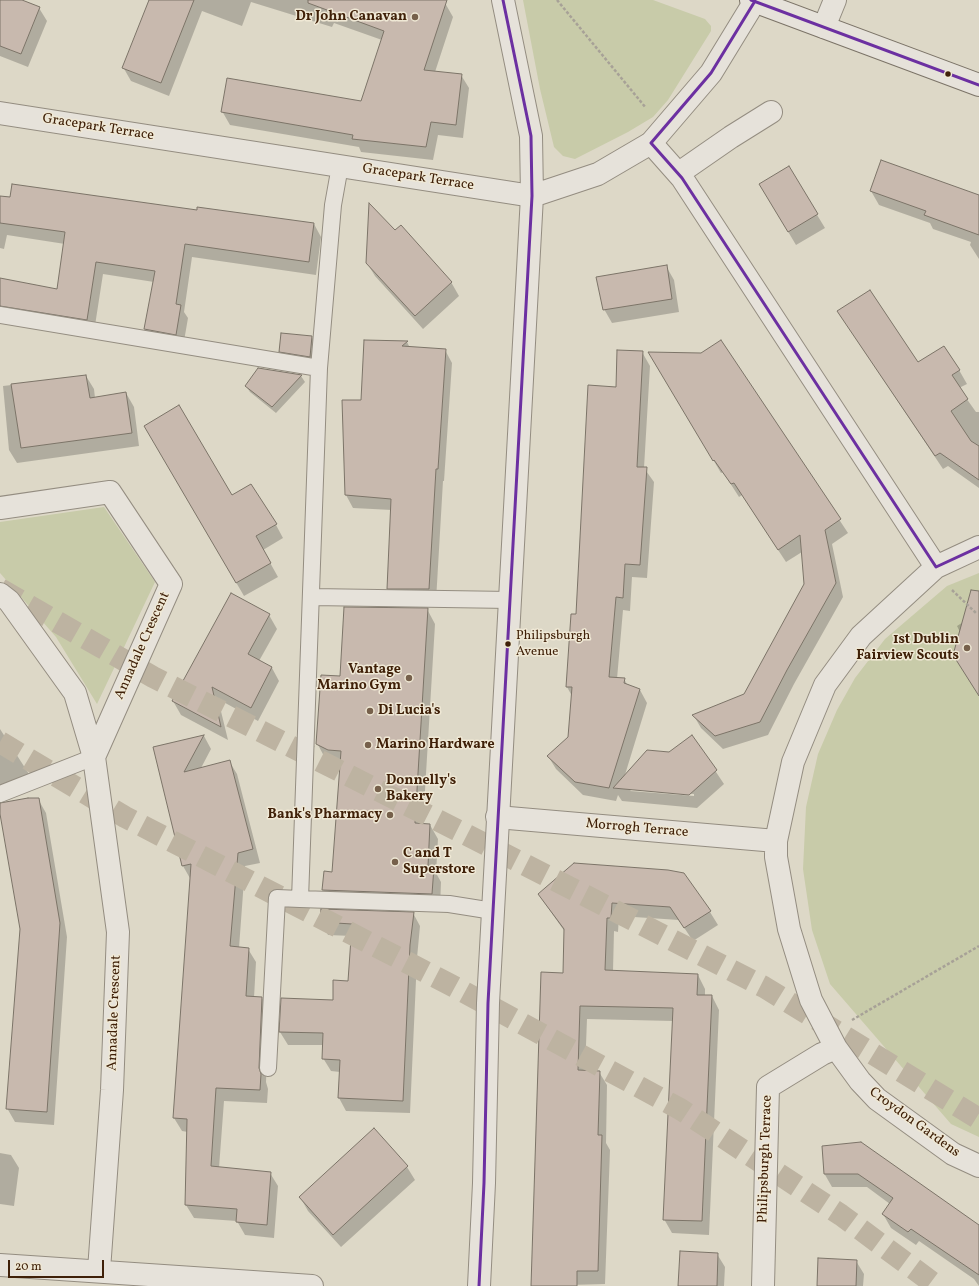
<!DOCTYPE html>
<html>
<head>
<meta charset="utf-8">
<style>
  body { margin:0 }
  #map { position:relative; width:979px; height:1286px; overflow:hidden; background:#ddd8c7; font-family:Vollkorn,serif }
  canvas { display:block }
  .scale { position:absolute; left:8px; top:1260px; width:96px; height:18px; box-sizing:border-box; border:2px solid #3f2008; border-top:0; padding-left:5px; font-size:12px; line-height:14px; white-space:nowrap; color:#3f2008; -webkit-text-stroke:3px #efe8d5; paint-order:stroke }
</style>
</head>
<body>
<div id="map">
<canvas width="979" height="1286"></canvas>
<div class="scale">20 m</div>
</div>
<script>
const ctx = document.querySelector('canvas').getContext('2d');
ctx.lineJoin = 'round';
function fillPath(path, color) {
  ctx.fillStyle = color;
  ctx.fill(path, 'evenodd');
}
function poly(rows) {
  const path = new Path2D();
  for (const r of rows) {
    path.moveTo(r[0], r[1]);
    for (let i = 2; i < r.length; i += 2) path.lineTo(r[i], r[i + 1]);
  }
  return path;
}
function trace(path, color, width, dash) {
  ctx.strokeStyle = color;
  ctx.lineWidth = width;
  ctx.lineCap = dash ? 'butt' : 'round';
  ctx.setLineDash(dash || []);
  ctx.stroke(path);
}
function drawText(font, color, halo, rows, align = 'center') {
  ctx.font = font + ' Vollkorn,serif';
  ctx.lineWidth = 3;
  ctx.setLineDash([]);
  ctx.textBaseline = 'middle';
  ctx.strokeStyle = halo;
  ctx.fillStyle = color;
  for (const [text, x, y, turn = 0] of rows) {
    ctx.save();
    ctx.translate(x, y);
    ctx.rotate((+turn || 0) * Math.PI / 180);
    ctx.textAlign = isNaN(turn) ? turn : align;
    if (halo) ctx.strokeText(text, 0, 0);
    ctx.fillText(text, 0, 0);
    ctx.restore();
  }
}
const green = poly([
  [523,0,653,0,705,19,711,26,711,31,668,100,653,117,628,132,575,159,563,156,554,147,540,89],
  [104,507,155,582,97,704,56,637,0,573,0,522],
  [979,573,979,1137,951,1124,830,984,812,930,803,869,806,807,818,754,837,710,855,678,885,639,947,586]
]);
const shadow = poly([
  [0,0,19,0,39,8,47,21,28,67,0,56],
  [157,0,435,0,445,3,453,17,435,72,461,75,469,88,463,138,438,135,433,160,361,152,359,147,230,125,222,111,362,102,382,40,334,23,332,27,251,2,242,26,202,11,169,96,131,81,123,67],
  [881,162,979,196,979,259,970,245,971,242,933,229,930,223,879,205,871,191],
  [788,167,825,228,796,245,768,198],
  [0,197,198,211,198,208,314,224,321,237,316,275,192,257,184,312,188,318,183,347,153,341,145,328,154,282,103,274,94,332,35,322,28,310,57,290,65,244,7,235,4,249,0,248],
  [367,263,451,282,459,296,423,329,375,276],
  [666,266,674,280,679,312,612,323,604,309],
  [847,325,918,363,959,370,967,384,959,388,976,412,979,412,979,488,948,466,943,469],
  [312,337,315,343,314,363,284,358,280,352],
  [365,341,407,342,410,348,445,350,452,363,444,481,443,481,436,601,395,601,388,588,392,510,353,508,346,495,362,401],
  [721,341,848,533,832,544,843,597,794,684,768,735,723,749,701,728,694,716,745,695,805,585,802,552,786,562,742,495,739,497,723,472,721,473,650,353,701,354],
  [642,352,650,366,644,468,654,482,647,578,632,577,630,611,623,610,617,679,624,679,628,686,640,690,647,703,624,778,669,753,692,736,724,784,697,808,622,801,618,795,616,801,583,795,556,769,548,756,569,737,572,696,567,687,577,615,617,388],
  [632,789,694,794,694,796,630,791],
  [86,376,94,389,95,398,126,393,134,407,139,446,17,463,9,450,3,386],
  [301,376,305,382,276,413,250,392,246,386],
  [145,426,231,497,276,525,283,538,263,550,278,577,244,596],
  [427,609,435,624,423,824,430,825,438,839,436,873,441,882,440,908,332,904,323,890,333,873,341,765,325,758,317,743,341,677],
  [979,612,979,695,960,632,957,626],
  [269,615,277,629,259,661,272,668,279,681,258,721,218,699,228,740,181,715,173,701],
  [0,729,29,774,0,794],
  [204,736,211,749,201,768,229,761,237,774,260,863,245,866,239,948,248,949,256,962,254,998,262,998,269,1011,266,1082,268,1089,267,1103,224,1101,219,1168,270,1173,278,1186,274,1238,245,1235,237,1221,194,1218,186,1205,188,1132,182,1131,174,1118,191,880,183,866,154,748],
  [38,799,46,813,67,937,54,1125,15,1122,7,1108,21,929,0,804],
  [574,864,710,912,718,925,693,941,679,920,619,916,618,932,614,931,613,971,698,975,705,989,705,996,712,996,719,1010,709,1235,672,1233,664,1219,673,1021,587,1019,585,1072,599,1072,607,1085,606,1143,610,1150,605,1284,533,1286,564,974,565,932,539,895],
  [322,910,413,913,420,926,417,958,410,1113,346,1111,339,1098,340,1072,331,1071,323,1058,324,1045,288,1045,280,1032,282,999,334,1001,349,982,352,936,328,935,321,922],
  [823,1147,941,1200,979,1225,979,1286,974,1279,919,1241,916,1245,891,1228,883,1214,890,1204,867,1187,832,1187,824,1173],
  [0,1153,11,1155,19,1168,14,1206,0,1204],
  [407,1167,415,1180,341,1247,308,1211,300,1197],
  [717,1254,725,1267,724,1286,679,1286],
  [856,1261,864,1274,863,1286,818,1286]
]);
const building = poly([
  [0,0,22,0,40,7,21,54,0,46,0,0],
  [149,0,194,0,161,83,122,68,149,0],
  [308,0,447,0,424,70,462,74,456,125,431,122,426,147,352,139,353,135,221,112,227,78,361,101,384,31,308,3,308,0],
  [881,160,979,195,979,235,924,215,926,211,870,191,881,160],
  [789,166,818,214,788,232,759,184,789,166],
  [12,184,197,210,197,207,314,223,309,262,185,244,176,304,181,305,176,335,144,329,155,271,96,262,87,320,0,306,0,278,57,289,65,232,0,223,0,196,10,197,12,184],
  [369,203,395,230,401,225,452,282,415,316,366,263,369,203],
  [667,265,672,299,603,310,596,277,667,265],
  [870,290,918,362,944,346,960,370,952,375,968,399,951,411,971,441,979,446,979,480,940,453,935,456,837,311,870,290],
  [281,333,312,336,310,357,279,352,281,333],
  [364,340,408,341,402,346,446,349,438,469,436,469,429,589,387,589,391,499,345,495,342,400,361,400,364,340],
  [721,340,841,519,825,530,836,583,787,670,760,722,715,736,692,715,744,694,804,584,800,535,778,550,734,483,731,484,714,460,713,461,648,352,701,353,721,340],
  [617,350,643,351,637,467,647,467,640,565,625,564,623,598,616,597,609,677,625,678,624,683,640,689,609,788,575,782,547,756,568,737,572,687,566,687,571,614,576,614,588,385,616,387,617,350],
  [258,368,302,375,272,407,245,386,258,368],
  [86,375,90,398,126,392,132,433,21,448,11,384,86,375],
  [179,405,232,495,251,484,277,524,256,536,271,563,236,583,144,426,179,405],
  [971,590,979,591,979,696,953,655,971,590],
  [231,593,270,614,248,654,272,667,251,708,212,687,221,727,172,701,231,593],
  [344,607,428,608,415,823,430,824,428,866,434,867,432,894,322,890,324,871,332,872,341,751,328,750,316,744,321,675,340,676,344,607],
  [204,735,184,772,230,760,253,849,238,853,230,946,249,948,246,996,262,997,259,1068,261,1074,260,1090,216,1088,211,1166,271,1172,267,1225,236,1222,237,1209,185,1205,187,1119,173,1118,191,864,182,866,153,747,204,735],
  [692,735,717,770,689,795,613,788,647,750,669,752,692,735],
  [28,798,39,798,60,923,47,1112,6,1109,20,929,0,814,0,803,28,798],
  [574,863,668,870,684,873,711,911,684,928,670,907,612,903,611,918,607,918,605,970,698,974,697,995,712,995,702,1221,663,1220,673,1008,580,1006,578,1070,600,1071,598,1135,602,1135,598,1271,577,1271,577,1286,531,1286,541,972,563,973,564,929,538,894,574,863],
  [321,909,414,912,410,945,403,1101,338,1098,340,1060,322,1059,323,1033,279,1032,281,998,333,1000,333,980,348,981,352,924,320,922,321,909],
  [374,1128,408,1166,333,1235,299,1197,374,1128],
  [861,1142,979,1225,979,1275,911,1229,908,1232,882,1214,893,1198,858,1174,824,1174,822,1146,861,1142],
  [680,1251,718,1253,717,1286,678,1286,680,1251],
  [818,1258,857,1260,856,1286,817,1286,818,1258]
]);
const motorwayTunnel = poly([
  [0,589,153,677,461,832,764,987,979,1119],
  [0,742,125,817,449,984,680,1109,841,1215,937,1286]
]);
const path = poly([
  [557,0,646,108],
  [952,590,976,613],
  [852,1020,979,946]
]);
const service = poly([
  [0,315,319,368],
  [312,597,510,600],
  [0,794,94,757],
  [300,899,449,904,493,911],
  [268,1068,277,898,300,899,319,368,333,205,340,166]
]);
const minor = poly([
  [824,27,835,0],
  [0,113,532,196],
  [651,143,682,178,936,567],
  [679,173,731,137,771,112],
  [0,508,110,492,171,584,94,757],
  [979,547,936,567,861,636,825,685,793,762,776,841,776,857,789,929,811,1000,836,1048,860,1081,877,1099,953,1154,979,1166],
  [0,594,9,601,75,693,94,757,118,932,112,1090,99,1270],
  [497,817,776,841],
  [0,1265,312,1286],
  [763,1286,768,1087,822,1054,836,1048]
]);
const tertiary = poly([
  [532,196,598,174,651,143,711,73,755,1],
  [479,1286,484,1183,488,1003,532,196,531,136,503,0]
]);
const secondary = poly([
  [751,0,979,85]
]);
const bus1 = poly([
  [751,0,979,85],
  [755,1,711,73,651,143,682,178,936,567,979,547],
  [479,1286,484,1183,488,1003,532,196,531,136,503,0]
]);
const markers = [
  [415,17,4,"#76604b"],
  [948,74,3.5,"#3f2008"],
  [508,644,3.5,"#3f2008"],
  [967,648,4,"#76604b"],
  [409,678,4,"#76604b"],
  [370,711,4,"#76604b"],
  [368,745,4,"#76604b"],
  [378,789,4,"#76604b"],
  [390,815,4,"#76604b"],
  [395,862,4,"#76604b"]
];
const busNames = [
  ["Philipsburgh",516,637],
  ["Avenue",516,653]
];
const poiNames = [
  ["Dr John Canavan",407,17],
  ["1st Dublin",959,640],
  ["Fairview Scouts",959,656],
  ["Vantage",401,670],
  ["Marino Gym",401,686],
  ["Di Lucia's",378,711,"left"],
  ["Marino Hardware",376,745,"left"],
  ["Donnelly's",386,781,"left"],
  ["Bakery",386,797,"left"],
  ["Bank's Pharmacy",382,815],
  ["C and T",403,854,"left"],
  ["Superstore",403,870,"left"]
];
const streetNames = [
  ["Gracepark Terrace",98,128,9],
  ["Gracepark Terrace",418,178,9],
  ["Annadale Crescent",143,646,-66],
  ["Morrogh Terrace",637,829,5],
  ["Annadale Crescent",115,1013,-88],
  ["Croydon Gardens",914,1123,36],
  ["Philipsburgh Terrace",766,1159,-88]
];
fillPath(green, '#c8cba9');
fillPath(shadow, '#0003');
fillPath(building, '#c8b9ae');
trace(building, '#7c7468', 1);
trace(motorwayTunnel, '#bdb3a1', 22, [22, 11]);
trace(service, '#948d81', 18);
trace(minor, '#948d81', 24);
trace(tertiary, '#948d81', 24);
trace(secondary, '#7c7468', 24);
trace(path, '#a7a197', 2.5, [3, 2]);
trace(service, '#e6e2da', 16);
trace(minor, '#e6e2da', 22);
trace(tertiary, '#e6e2da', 22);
trace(secondary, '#e6e2da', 22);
trace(bus1, '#6c30a1', 3);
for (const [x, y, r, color] of markers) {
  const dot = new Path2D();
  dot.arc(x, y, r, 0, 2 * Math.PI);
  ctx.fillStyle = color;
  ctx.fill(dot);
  trace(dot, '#efe8d5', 1.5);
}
drawText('13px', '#3f2008', '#efe8d5', busNames, 'left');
drawText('bold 14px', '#3f2008', '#efe8d5', poiNames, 'right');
drawText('14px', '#3f2008', '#efe8d5', streetNames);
</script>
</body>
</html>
